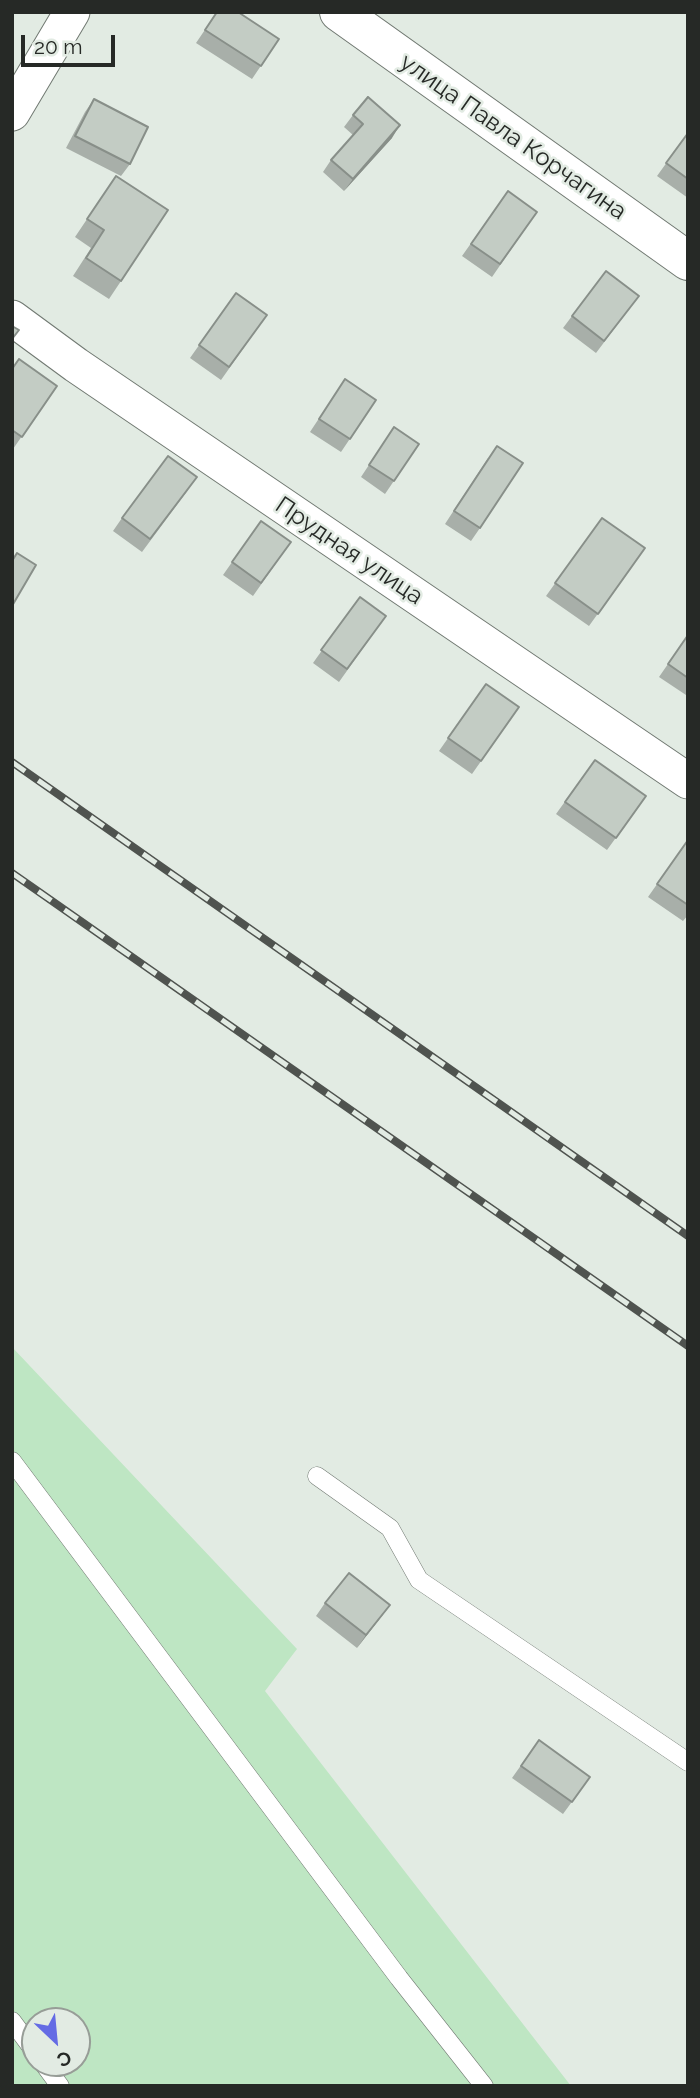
<!DOCTYPE html>
<html>
<head>
<meta charset="utf-8">
<style>
  body { margin:0 }
  #map { position:relative; width:700px; height:2098px; overflow:hidden; background:#e2ebe3; font-family:Raleway,sans-serif }
  canvas { display:block }
  .frame { position:absolute; inset:0; border:14px solid #262926; pointer-events:none }
  .north { position:absolute; left:21px; top:2007px; width:70px; height:70px; box-sizing:border-box; background:#e2ebe3; border:2px solid #979d97; border-radius:50%; rotate:154deg; font-size:19px; font-weight:700; line-height:28px; text-align:center; color:#262926 }
  .north::after { content:''; display:block; margin:auto; width:24px; height:32px; background:#646be4; clip-path:polygon(50% 0,100% 100%,50% 72%,0 100%) }
  .scale { position:absolute; left:21px; top:35px; width:94px; height:32px; box-sizing:border-box; border:4px solid #262926; border-top:0; padding-left:9px; font-size:21px; line-height:24px; white-space:nowrap; color:#262926; -webkit-text-stroke:5px #e2ebe3; paint-order:stroke }
</style>
</head>
<body>
<div id="map">
<canvas width="700" height="2098"></canvas>
<div class="frame"></div>
<div class="north">С</div>
<div class="scale">20 m</div>
</div>
<script>
const ctx = document.querySelector('canvas').getContext('2d');
ctx.lineJoin = 'round';
function fillPath(path, color) {
  ctx.fillStyle = color;
  ctx.fill(path, 'evenodd');
}
function poly(rows) {
  const path = new Path2D();
  for (const r of rows) {
    path.moveTo(r[0], r[1]);
    for (let i = 2; i < r.length; i += 2) path.lineTo(r[i], r[i + 1]);
  }
  return path;
}
function trace(path, color, width, dash) {
  ctx.strokeStyle = color;
  ctx.lineWidth = width;
  ctx.lineCap = dash ? 'butt' : 'round';
  ctx.setLineDash(dash || []);
  ctx.stroke(path);
}
function drawText(font, color, halo, rows, align = 'center') {
  ctx.font = font + ' Raleway,sans-serif';
  ctx.lineWidth = 5;
  ctx.setLineDash([]);
  ctx.textBaseline = 'middle';
  ctx.strokeStyle = halo;
  ctx.fillStyle = color;
  for (const [text, x, y, turn = 0] of rows) {
    ctx.save();
    ctx.translate(x, y);
    ctx.rotate((+turn || 0) * Math.PI / 180);
    ctx.textAlign = isNaN(turn) ? turn : align;
    if (halo) ctx.strokeText(text, 0, 0);
    ctx.fillText(text, 0, 0);
    ctx.restore();
  }
}
const green = poly([
  [12,1347,297,1649,265,1691,571,2086,12,2086],
  [35,2021,77,2021,77,2063,35,2063]
]);
const service = poly([
  [12,1461,399,1978,484,2086],
  [317,1476,390,1528,419,1580,688,1762],
  [12,2021,35,2052],
  [43,2063,60,2086]
]);
const minor = poly([
  [12,113,72,12],
  [12,318,76,365,688,781]
]);
const secondary = poly([
  [339,12,688,261]
]);
const rail = poly([
  [12,762,688,1236],
  [12,873,688,1346]
]);
const wall = poly([
  [217,12,279,39,252,79,196,43],
  [94,99,130,164,121,176,66,148,85,112],
  [353,115,392,138,344,191,323,172,331,160,353,135,344,127],
  [688,133,688,198,657,176],
  [116,176,121,281,109,299,73,276,91,248,75,237],
  [508,191,537,212,492,277,462,256],
  [236,293,267,315,221,380,190,358],
  [630,308,596,353,563,328,572,316],
  [12,369,57,386,13,449,12,449],
  [345,379,376,400,341,452,310,432],
  [394,427,419,444,385,494,361,477],
  [488,458,480,528,471,541,445,524],
  [188,490,142,552,113,531,122,518],
  [602,518,645,548,589,626,546,596],
  [261,521,291,542,253,596,223,575],
  [360,597,386,616,339,682,313,663],
  [688,635,688,693,686,695,659,677],
  [486,684,519,707,472,774,439,751],
  [595,760,646,796,607,850,556,814],
  [688,840,688,915,683,921,648,897],
  [325,1603,390,1605,357,1648,316,1616],
  [539,1740,590,1777,563,1814,512,1778]
]);
const shadedWall = poly([
  [400,125,392,138,344,191,353,179],
  [390,1605,381,1617,357,1648,366,1635]
]);
const building = poly([
  [217,12,238,12,279,39,261,66,205,30,217,12],
  [368,97,400,125,353,179,331,160,363,124,353,115,368,97],
  [94,99,148,127,130,164,75,136,94,99],
  [688,133,688,179,666,163,688,133],
  [116,176,168,210,121,281,86,258,104,230,87,219,116,176],
  [508,191,537,212,500,264,471,244,508,191],
  [606,271,639,296,604,341,572,316,606,271],
  [236,293,267,315,229,367,199,345,236,293],
  [12,326,19,330,12,339,12,326],
  [19,359,57,386,22,437,12,430,12,369,19,359],
  [345,379,376,400,350,439,319,419,345,379],
  [394,427,419,444,394,481,369,465,394,427],
  [497,446,523,463,480,528,454,511,497,446],
  [168,456,197,477,150,539,122,518,168,456],
  [602,518,645,548,598,614,555,583,602,518],
  [261,521,291,542,261,583,232,562,261,521],
  [17,553,36,565,12,606,12,561,17,553],
  [360,597,386,616,347,669,321,650,360,597],
  [688,635,688,678,668,664,688,635],
  [486,684,519,707,481,761,448,738,486,684],
  [595,760,646,796,616,838,565,802,595,760],
  [688,840,688,905,657,884,688,840],
  [349,1573,390,1605,366,1635,325,1603,349,1573],
  [539,1740,590,1777,572,1802,521,1766,539,1740]
]);
const streetNames = [
  ["улица Павла Корчагина",513,137,35],
  ["Прудная улица",349,551,34]
];
fillPath(green, '#bee6c3');
trace(service, '#717972', 19);
trace(minor, '#717972', 37);
trace(secondary, '#717972', 40);
trace(service, '#fff', 18);
trace(minor, '#fff', 35);
trace(secondary, '#fff', 38);
trace(rail, '#4f534f', 8);
trace(rail, '#e2ebe3', 5, [16]);
fillPath(wall, '#a8afa9');
fillPath(shadedWall, '#888f89');
fillPath(building, '#c3ccc4');
trace(building, '#888f89', 2);
drawText('24px', '#262926', '#e2ebe3', streetNames);
</script>
</body>
</html>
